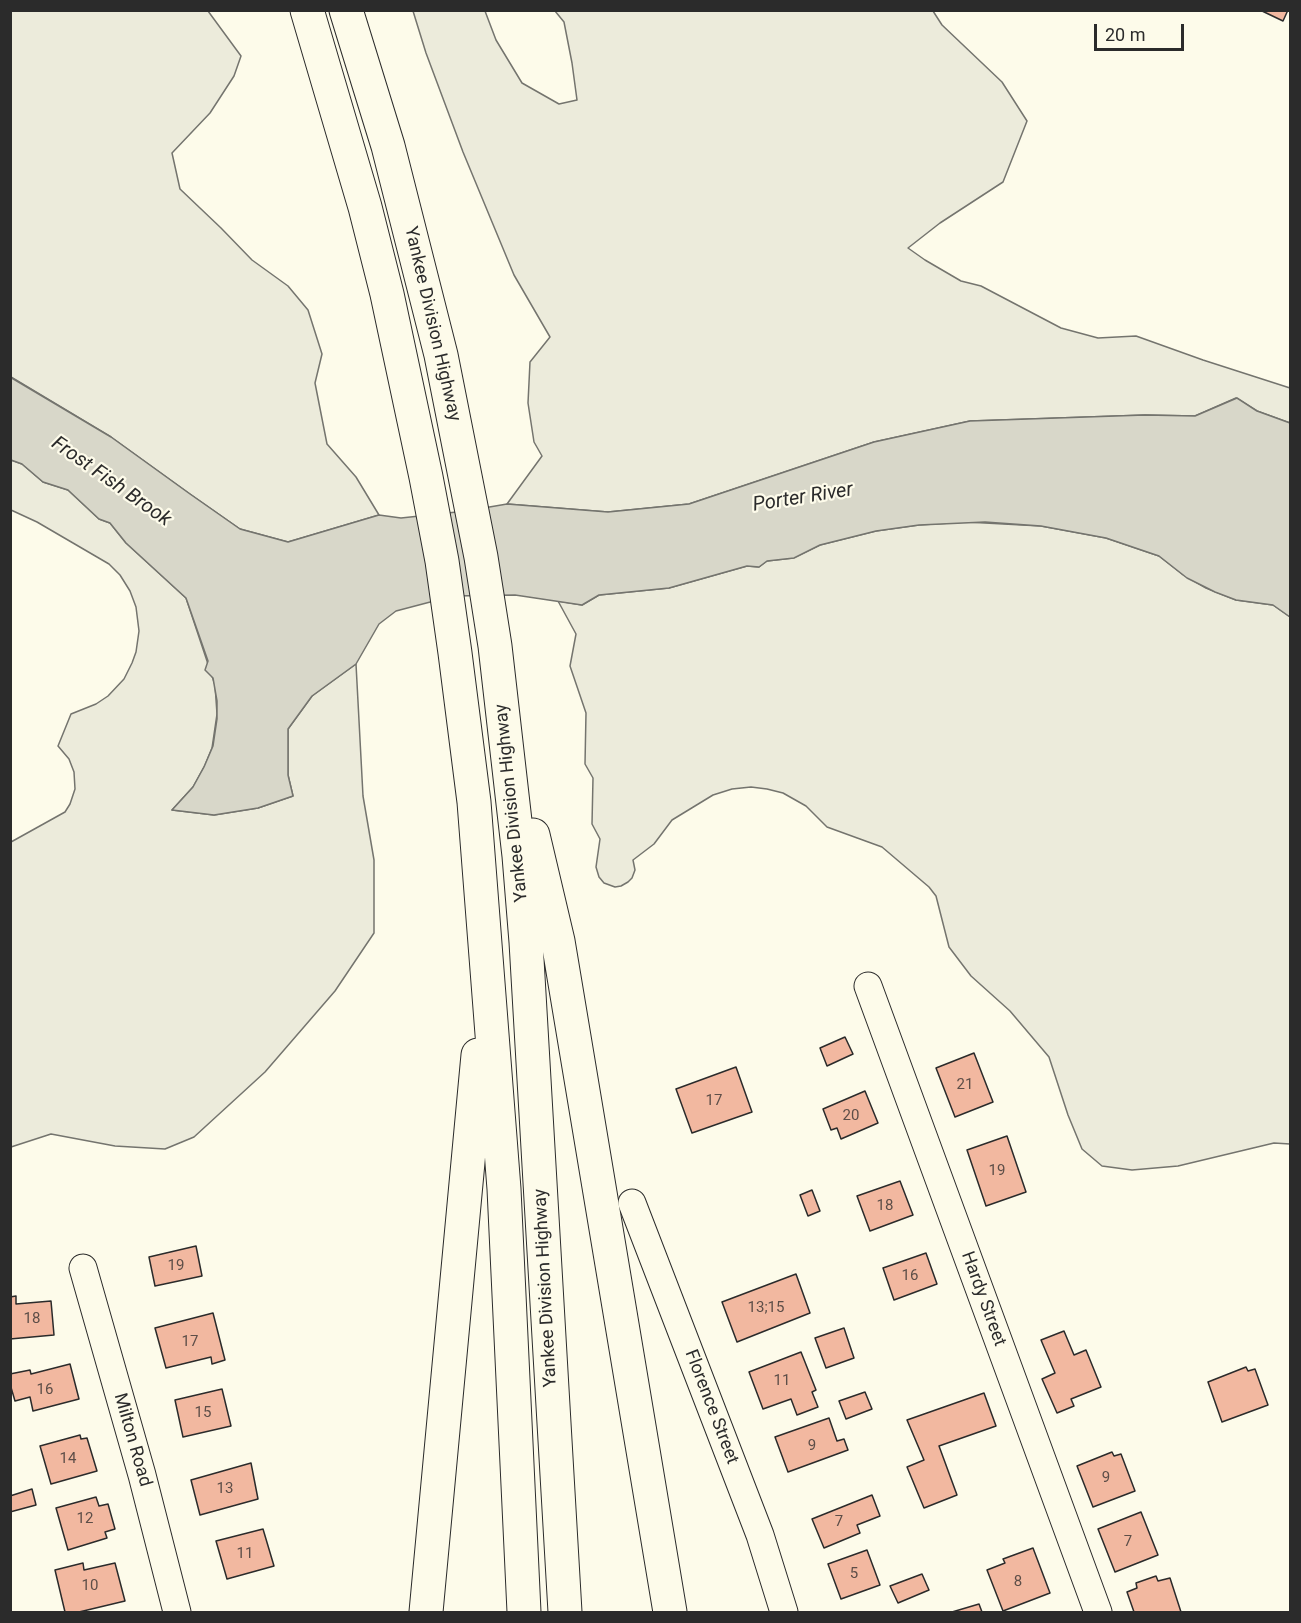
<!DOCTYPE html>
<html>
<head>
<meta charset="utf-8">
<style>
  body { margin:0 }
  #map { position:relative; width:1301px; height:1623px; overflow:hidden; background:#fdfbea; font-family:Roboto,sans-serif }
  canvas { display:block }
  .frame { position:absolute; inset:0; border:12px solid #2b2b2b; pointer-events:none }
  .scale { position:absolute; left:1094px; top:24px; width:90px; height:27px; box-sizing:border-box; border:3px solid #2b2b2b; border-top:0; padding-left:8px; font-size:18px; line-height:21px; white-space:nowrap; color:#2b2b2b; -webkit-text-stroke:4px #fdfbea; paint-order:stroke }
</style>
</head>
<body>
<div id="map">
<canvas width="1301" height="1623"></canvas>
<div class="frame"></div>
<div class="scale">20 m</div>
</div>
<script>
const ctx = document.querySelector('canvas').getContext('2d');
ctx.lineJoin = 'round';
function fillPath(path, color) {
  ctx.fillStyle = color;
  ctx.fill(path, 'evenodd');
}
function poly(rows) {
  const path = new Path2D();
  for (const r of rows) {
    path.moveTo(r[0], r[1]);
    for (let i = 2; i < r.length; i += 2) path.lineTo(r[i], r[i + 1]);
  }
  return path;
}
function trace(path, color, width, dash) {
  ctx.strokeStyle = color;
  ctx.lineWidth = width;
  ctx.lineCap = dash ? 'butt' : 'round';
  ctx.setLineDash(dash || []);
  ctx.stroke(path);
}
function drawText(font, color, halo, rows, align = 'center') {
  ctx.font = font + ' Roboto,sans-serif';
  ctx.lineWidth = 4.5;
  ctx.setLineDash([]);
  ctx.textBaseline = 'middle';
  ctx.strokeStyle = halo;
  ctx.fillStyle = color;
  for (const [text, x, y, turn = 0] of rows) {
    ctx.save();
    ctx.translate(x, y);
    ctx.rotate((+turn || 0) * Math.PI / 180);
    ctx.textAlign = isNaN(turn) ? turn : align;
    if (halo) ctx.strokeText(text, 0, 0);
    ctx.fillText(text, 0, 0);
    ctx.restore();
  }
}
const green = poly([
  [10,11,208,11,241,56,234,76,210,113,172,153,180,189,221,228,252,260,288,286,308,310,322,354,315,383,327,444,356,477,379,515,288,542,240,529,190,494,111,437,11,377,10,11],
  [413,11,485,11,496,40,522,83,559,104,577,100,572,63,564,22,555,11,933,11,942,25,1002,82,1027,121,1003,182,940,223,908,248,925,260,961,281,981,286,1061,328,1098,338,1136,336,1203,360,1290,388,1290,423,1257,411,1236,398,1195,416,1145,415,970,421,874,442,689,504,608,512,507,504,542,456,534,442,528,403,530,362,550,337,514,275,463,152,426,53,413,11],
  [11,460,22,464,43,482,68,490,99,519,110,523,126,543,186,598,215,685,217,714,212,748,205,765,193,787,172,810,214,815,258,808,293,796,288,775,288,729,312,696,356,664,363,796,374,860,374,933,335,991,265,1072,194,1137,165,1149,115,1146,51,1134,11,1147,11,842,65,812,70,804,75,789,74,772,69,759,58,746,71,714,96,704,108,696,124,679,132,663,136,652,139,631,136,607,130,591,120,575,109,564,37,522,11,510,11,460],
  [966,522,1041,526,1106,538,1159,556,1182,574,1206,588,1236,600,1273,605,1290,617,1290,1144,1274,1143,1178,1166,1132,1170,1102,1166,1082,1149,1068,1115,1049,1057,1010,1011,971,976,949,947,936,896,929,887,882,847,827,827,806,806,783,793,767,789,751,787,732,789,713,795,672,820,654,844,633,860,635,870,632,878,628,882,621,886,615,887,604,883,599,877,596,867,600,839,592,824,593,778,585,764,586,713,570,666,576,634,558,601,582,605,599,595,669,588,747,566,759,567,767,561,793,558,820,545,876,531,919,525,966,522]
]);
const water = poly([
  [10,377,111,437,190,494,240,529,288,542,379,515,401,518,466,511,507,504,608,512,689,504,874,442,970,421,1145,415,1195,416,1237,398,1257,411,1290,423,1290,617,1273,605,1236,600,1215,592,1187,578,1159,556,1106,538,1041,526,985,522,919,525,876,531,820,545,794,558,767,561,759,567,747,566,669,588,599,595,582,605,515,595,453,596,396,611,379,624,356,664,312,696,288,729,288,775,293,796,258,808,214,815,172,810,193,787,204,767,213,746,217,719,217,701,213,678,205,670,208,661,186,598,126,543,110,523,99,519,68,490,43,482,22,464,11,460,10,377]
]);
const building = poly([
  [1260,10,1288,10,1283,21,1260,10],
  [845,1037,853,1054,827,1066,820,1048,845,1037],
  [974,1053,993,1102,955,1117,936,1068,974,1053],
  [736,1067,752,1112,692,1133,676,1089,736,1067],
  [865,1091,878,1123,841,1139,837,1128,831,1130,823,1109,865,1091],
  [1007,1136,1026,1192,986,1206,967,1150,1007,1136],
  [900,1181,913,1215,870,1231,857,1196,900,1181],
  [812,1190,820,1211,808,1216,800,1195,812,1190],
  [196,1246,202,1276,155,1286,149,1257,196,1246],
  [926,1253,937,1284,894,1300,883,1268,926,1253],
  [796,1274,810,1313,737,1342,722,1302,796,1274],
  [16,1296,16,1304,51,1301,54,1335,10,1339,10,1297,16,1296],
  [213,1313,225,1360,212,1364,211,1357,166,1368,155,1328,213,1313],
  [844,1328,854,1358,826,1368,815,1338,844,1328],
  [1064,1331,1074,1355,1086,1350,1101,1387,1071,1399,1074,1406,1057,1413,1042,1379,1055,1373,1041,1340,1064,1331],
  [801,1352,816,1390,812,1392,818,1407,797,1415,791,1399,763,1409,749,1372,801,1352],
  [70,1364,79,1399,33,1411,30,1397,15,1401,10,1384,10,1374,30,1370,31,1374,70,1364],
  [1246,1367,1248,1371,1255,1369,1268,1405,1222,1422,1208,1382,1246,1367],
  [222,1389,231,1426,183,1437,175,1400,222,1389],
  [865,1392,872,1409,846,1419,839,1401,865,1392],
  [984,1393,996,1426,939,1446,957,1495,924,1508,907,1467,924,1460,907,1420,984,1393],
  [829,1418,837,1441,844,1439,848,1450,788,1472,775,1437,829,1418],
  [80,1435,81,1439,87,1438,97,1471,51,1484,40,1446,80,1435],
  [1112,1452,1114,1456,1121,1454,1135,1491,1093,1507,1077,1466,1112,1452],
  [251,1463,258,1499,200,1515,191,1480,251,1463],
  [32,1489,36,1505,10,1512,10,1496,32,1489],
  [872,1495,880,1516,857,1525,860,1533,824,1548,812,1519,872,1495],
  [96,1497,99,1506,108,1504,115,1529,105,1532,107,1538,68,1550,56,1508,96,1497],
  [1141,1512,1158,1555,1115,1572,1098,1529,1141,1512],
  [263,1529,274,1566,227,1579,216,1541,263,1529],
  [1033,1548,1050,1593,1003,1611,987,1570,1005,1563,1003,1559,1033,1548],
  [867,1550,880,1585,841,1599,828,1564,867,1550],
  [83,1563,84,1570,115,1563,125,1601,79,1612,65,1612,55,1570,83,1563],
  [922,1574,929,1590,898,1603,890,1586,922,1574],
  [1156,1576,1158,1581,1170,1578,1181,1612,1134,1612,1127,1592,1137,1588,1136,1583,1156,1576],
  [979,1604,982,1612,952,1612,979,1604]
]);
const street = poly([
  [868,986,1098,1612],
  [632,1203,760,1535,784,1612],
  [83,1268,142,1475,177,1612]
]);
const highway = poly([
  [307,10,365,207,387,294,426,477,442,561,455,653,474,802,504,1189,524,1612],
  [346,10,388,146,441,355,481,557,495,646,519,856,526,942,565,1612],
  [533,835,558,941,670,1612],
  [426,1612,478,1055]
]);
const numberNames = [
  ["21",965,1085],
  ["17",714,1101],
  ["20",851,1116],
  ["19",997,1171],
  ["18",885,1206],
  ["19",176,1266],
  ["16",910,1276],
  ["13;15",766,1308],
  ["18",32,1319],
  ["17",190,1342],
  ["11",782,1381],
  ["16",45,1390],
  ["15",203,1413],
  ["9",812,1446],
  ["14",68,1459],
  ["9",1106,1478],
  ["13",225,1489],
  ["12",85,1519],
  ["7",839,1522],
  ["7",1128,1542],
  ["11",245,1554],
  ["5",854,1574],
  ["8",1018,1582],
  ["10",90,1586]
];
const streetNames = [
  ["Yankee Division Highway",432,324,77],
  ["Yankee Division Highway",512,803,-96],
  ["Yankee Division Highway",546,1288,-93],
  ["Hardy Street",983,1299,70],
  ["Florence Street",711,1407,69],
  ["Milton Road",132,1440,74]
];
const waterNames = [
  ["Frost Fish Brook",111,482,35],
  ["Porter River",803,498,-9]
];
fillPath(green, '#ecebdb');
trace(green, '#74746e', 1.5);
fillPath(water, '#d8d7c9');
trace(water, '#74746e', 1.5);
fillPath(building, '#f2b8a0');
trace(building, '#2b2b2b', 1.5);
trace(street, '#2b2b2b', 29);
trace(highway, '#2b2b2b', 35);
trace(street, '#fdfbea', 27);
trace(highway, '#fdfbea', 33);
drawText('15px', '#5d4e48', null, numberNames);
drawText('18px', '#2b2b2b', '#fdfbea', streetNames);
drawText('italic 20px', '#2b2b2b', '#fdfbea', waterNames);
</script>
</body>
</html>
